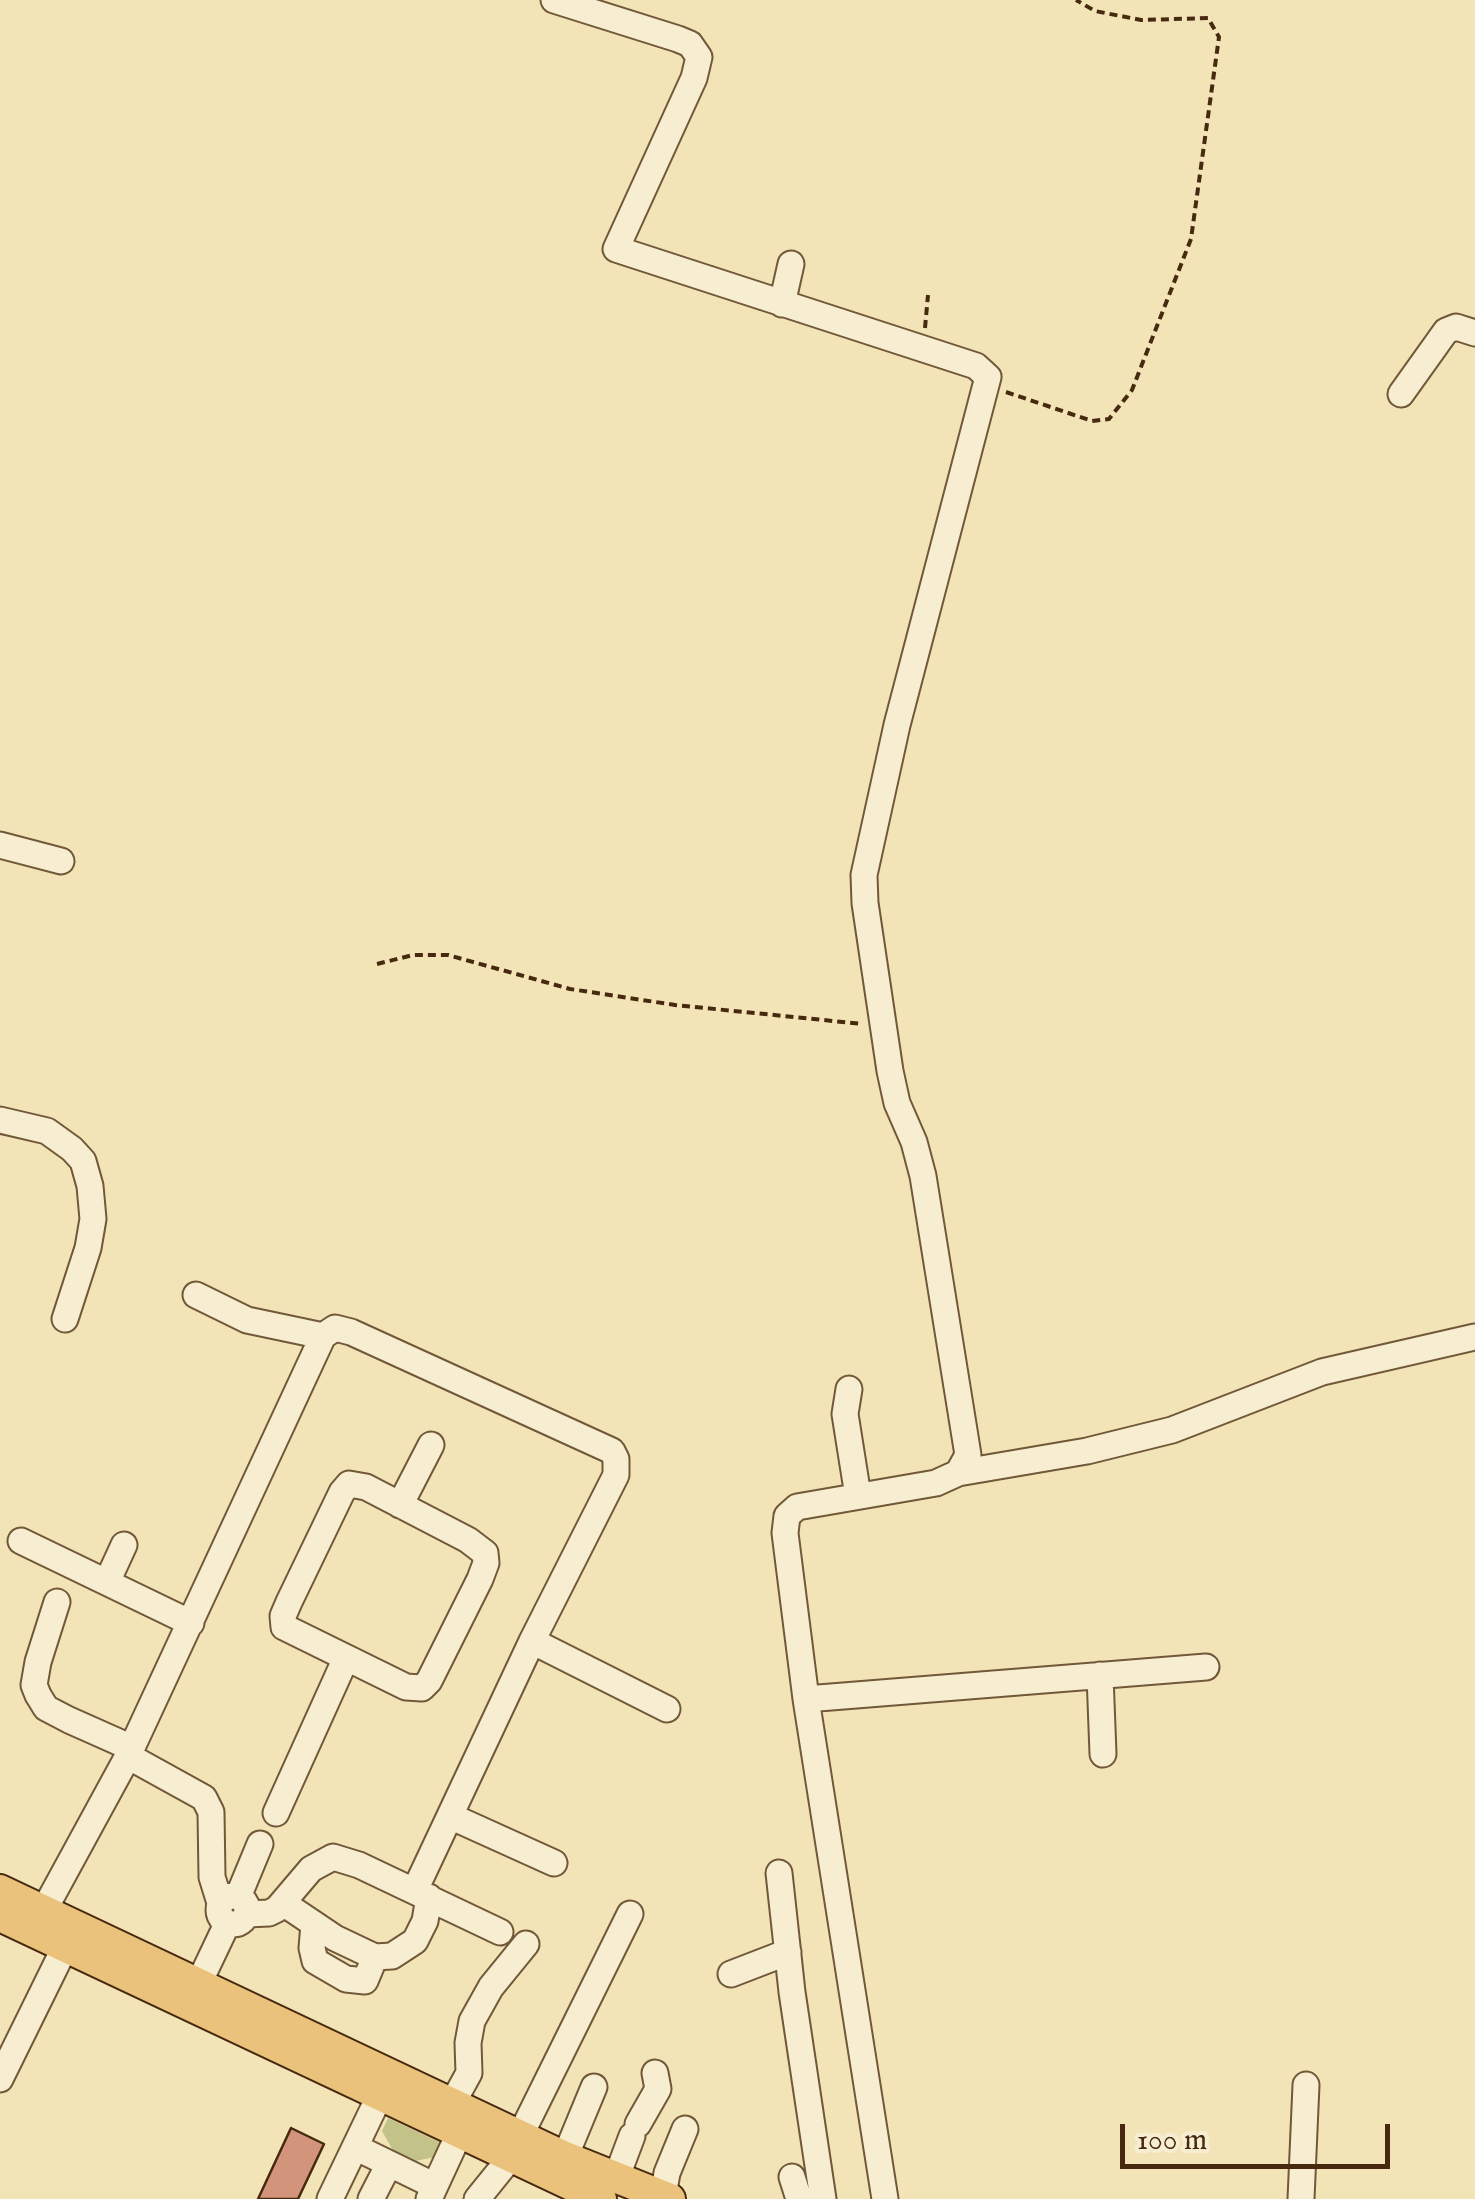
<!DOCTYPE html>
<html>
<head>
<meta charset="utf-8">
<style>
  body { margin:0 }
  #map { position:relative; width:1475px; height:2199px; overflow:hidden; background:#f3e4b8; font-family:"IM FELL English",serif }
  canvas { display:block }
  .scale { position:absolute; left:1120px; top:2124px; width:270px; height:45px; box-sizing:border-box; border:5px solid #46290e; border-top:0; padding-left:12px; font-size:30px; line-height:35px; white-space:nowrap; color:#46290e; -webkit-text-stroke:8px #f7edd1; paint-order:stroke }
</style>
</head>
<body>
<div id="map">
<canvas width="1475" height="2199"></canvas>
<div class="scale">100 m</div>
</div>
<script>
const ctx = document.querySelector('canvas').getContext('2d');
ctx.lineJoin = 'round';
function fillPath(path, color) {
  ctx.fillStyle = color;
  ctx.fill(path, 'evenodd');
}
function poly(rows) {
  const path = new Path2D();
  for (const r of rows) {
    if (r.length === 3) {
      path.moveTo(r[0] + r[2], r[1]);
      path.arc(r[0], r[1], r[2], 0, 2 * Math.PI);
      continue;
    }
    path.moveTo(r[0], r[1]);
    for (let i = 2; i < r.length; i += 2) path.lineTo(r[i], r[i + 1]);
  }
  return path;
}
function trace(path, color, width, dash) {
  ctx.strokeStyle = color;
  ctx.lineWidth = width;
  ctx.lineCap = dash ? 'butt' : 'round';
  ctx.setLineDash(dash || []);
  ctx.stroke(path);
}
const green = poly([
  [388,2118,443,2144,435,2157,410,2162,395,2154,382,2131]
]);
const building = poly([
  [291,2128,324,2144,298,2199,258,2199,291,2128]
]);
const path = poly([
  [925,328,928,295],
  [1006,392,1092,421,1109,419,1132,390,1191,239,1219,37,1208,18,1141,20,1095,11,1076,0],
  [377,964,413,955,448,955,570,989,675,1005,863,1024]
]);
const minor = poly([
  [554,0,678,39,690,44,699,57,694,78,616,249,976,366,988,377,897,725,864,875,865,903,890,1071,897,1103,914,1142,923,1176,968,1455,958,1473,936,1483,797,1507,787,1516,785,1533,806,1699,885,2199],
  [782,304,791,264],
  [1401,394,1446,331,1456,327,1475,333],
  [0,845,61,861],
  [0,1120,47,1131,72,1149,83,1161,90,1186,93,1219,88,1248,65,1319],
  [196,1295,247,1320,323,1336],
  [849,1389,845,1414,858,1496],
  [958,1473,1087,1451,1172,1430,1322,1372,1475,1337],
  [349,1484,366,1487,468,1540,485,1553,486,1563,480,1579,429,1681,422,1688,406,1687,284,1627,283,1616,289,1602,342,1492,349,1484],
  [400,1505,431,1445],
  [21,1541,191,1623],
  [107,1582,124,1545],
  [57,1602,38,1662,34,1685,38,1695,46,1708,69,1720,132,1748],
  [532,1641,667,1709],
  [1100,1675,1103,1754],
  [806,1699,1206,1667],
  [128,1756,204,1798,211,1812,212,1877,220,1903],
  [276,1813,346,1658],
  [450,1816,554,1863],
  [779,1873,792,1992,823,2199],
  [233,1910,14],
  [238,1897,260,1844],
  [283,1903,335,1938,375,1957,392,1956,415,1941,425,1921,429,1897],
  [43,1912,128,1756,323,1336,335,1328,351,1332,612,1451,616,1459,616,1475,532,1641,415,1890],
  [247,1914,269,1913,277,1909,311,1869,333,1857,359,1865,500,1932],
  [314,1924,312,1948,315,1961,346,1979,365,1981,375,1957],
  [731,1974,788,1952],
  [198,1985,227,1924],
  [0,2079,65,1947],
  [452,2104,469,2073,468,2043,472,2021,491,1987,526,1944],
  [638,2124,658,2089,655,2073],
  [520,2136,630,1914],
  [355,2147,435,2186],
  [565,2157,594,2087],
  [617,2176,632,2136],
  [792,2177,799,2199],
  [663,2196,667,2173,685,2129],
  [330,2199,379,2097],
  [371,2199,389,2164],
  [429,2199,459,2134],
  [477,2199,511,2157],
  [1301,2199,1306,2085]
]);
const major = poly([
  [0,1890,565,2157,670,2199],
  [0,1916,601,2199]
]);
fillPath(green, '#c3c289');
fillPath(building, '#d3947c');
trace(building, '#46290e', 2.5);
trace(minor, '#715838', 29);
trace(major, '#46290e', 34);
trace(path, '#46290e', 4, [8, 5]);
trace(minor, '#f7edd1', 25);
trace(major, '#eac27c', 30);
</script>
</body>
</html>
